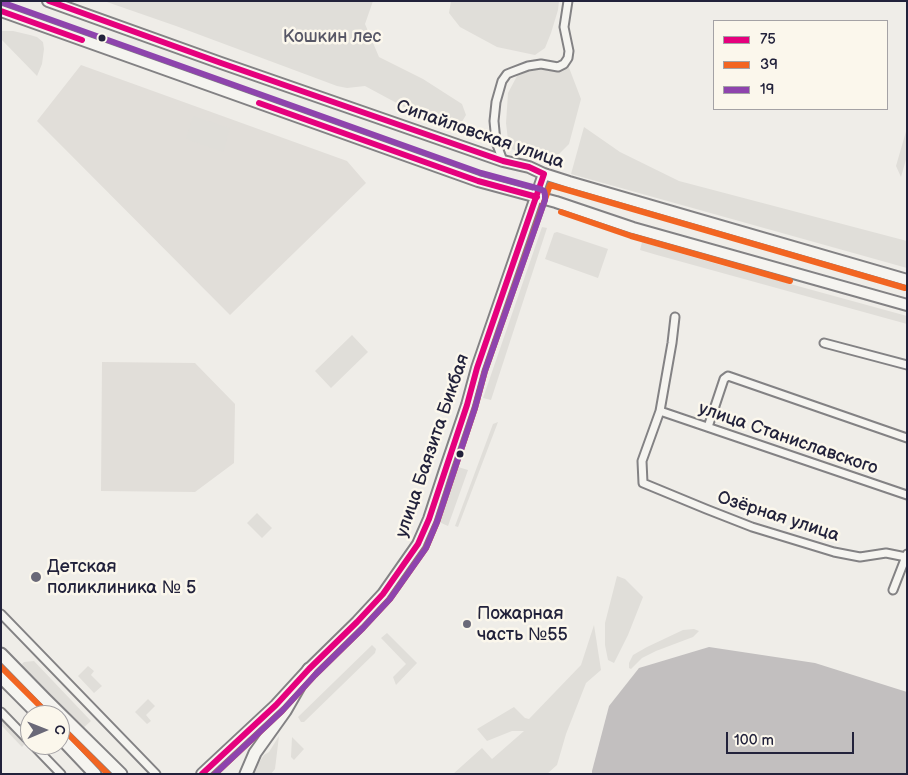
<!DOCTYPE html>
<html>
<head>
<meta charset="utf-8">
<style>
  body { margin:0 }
  #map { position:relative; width:908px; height:775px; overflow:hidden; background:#efede8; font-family:"Balsamiq Sans",sans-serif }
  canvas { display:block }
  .frame { position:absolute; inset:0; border:2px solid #22223b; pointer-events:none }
  .legend { position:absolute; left:713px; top:20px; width:175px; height:90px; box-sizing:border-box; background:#fbf7ec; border:1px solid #a4a2a5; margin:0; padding:6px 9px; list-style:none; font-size:15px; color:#22223b }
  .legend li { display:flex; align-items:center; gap:10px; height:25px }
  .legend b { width:25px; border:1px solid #a4a2a5 }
  .north { position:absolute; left:20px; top:705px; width:50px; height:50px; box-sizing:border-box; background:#fbf7ec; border:1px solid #a4a2a5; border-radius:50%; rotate:89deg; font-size:14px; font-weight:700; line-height:20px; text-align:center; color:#22223b }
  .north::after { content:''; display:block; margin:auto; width:18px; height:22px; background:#6a6978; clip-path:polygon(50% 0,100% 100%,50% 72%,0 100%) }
  .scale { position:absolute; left:726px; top:732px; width:128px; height:22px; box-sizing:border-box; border:2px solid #22223b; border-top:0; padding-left:6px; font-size:15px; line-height:18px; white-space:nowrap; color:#22223b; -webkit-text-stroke:4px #fbf7ec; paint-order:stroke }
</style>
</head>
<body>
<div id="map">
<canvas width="908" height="775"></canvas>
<div class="frame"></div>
<ul class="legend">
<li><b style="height:6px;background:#e5007d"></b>75</li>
<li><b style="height:6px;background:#f26522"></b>39</li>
<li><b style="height:6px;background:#8e44ad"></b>19</li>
</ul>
<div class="north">С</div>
<div class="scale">100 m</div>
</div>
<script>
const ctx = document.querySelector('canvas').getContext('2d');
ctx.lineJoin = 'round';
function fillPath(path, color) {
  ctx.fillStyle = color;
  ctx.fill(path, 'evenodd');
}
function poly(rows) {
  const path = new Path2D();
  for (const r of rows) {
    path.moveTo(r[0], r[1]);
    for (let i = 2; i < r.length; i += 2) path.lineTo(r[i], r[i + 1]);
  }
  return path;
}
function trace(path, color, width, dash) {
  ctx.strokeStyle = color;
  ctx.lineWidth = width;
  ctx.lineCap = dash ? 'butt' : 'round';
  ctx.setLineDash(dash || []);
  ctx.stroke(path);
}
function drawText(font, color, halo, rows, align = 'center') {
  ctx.font = font + ' "Balsamiq Sans",sans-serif';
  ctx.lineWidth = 5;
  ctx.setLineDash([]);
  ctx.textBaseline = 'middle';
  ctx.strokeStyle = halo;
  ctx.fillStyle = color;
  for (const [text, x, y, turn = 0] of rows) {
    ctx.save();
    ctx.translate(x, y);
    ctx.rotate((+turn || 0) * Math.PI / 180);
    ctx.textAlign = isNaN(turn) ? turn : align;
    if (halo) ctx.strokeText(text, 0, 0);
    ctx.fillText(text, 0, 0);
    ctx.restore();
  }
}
const built = poly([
  [81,65,347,161,366,183,230,315,37,121],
  [102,362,195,363,235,404,234,463,195,492,101,491]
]);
const green = poly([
  [104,1,373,1,365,24,379,57,423,79,462,104,466,115,460,125,453,125,404,107,365,86,347,88,337,86,176,26],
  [451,1,559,1,558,10,551,33,545,48,535,55,497,47,460,27,449,13],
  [1,31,13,31,30,35,37,37,43,42,44,49,42,64,37,76,1,39],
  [568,65,581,99,569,144,558,155,547,156,544,162,509,148,506,123,508,93,517,76,535,68,562,69],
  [193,116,230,128,223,152,186,139],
  [584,127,620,152,679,181,907,241,907,268,571,174],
  [907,128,907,156,901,177,896,166],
  [542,227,547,228,491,400,483,398],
  [557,232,608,249,598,278,545,259,554,233],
  [642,242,710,262,907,316,907,324,657,255,640,250],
  [352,335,368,352,331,388,315,371],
  [498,422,458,527,455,526,493,424],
  [458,467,468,470,448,526,439,522],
  [257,513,272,528,262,538,247,523],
  [617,576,625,579,643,597,628,635,614,663,608,660,605,645,605,623],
  [594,625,601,670,586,683,566,734,557,765,547,774,453,774,482,748,492,759,524,731,512,731,487,741,477,729,514,707,525,718,529,719,581,665],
  [694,629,699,631,693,637,656,651,642,658,631,669,629,668,629,663,633,655,647,647,683,630],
  [387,633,417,663,396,685,393,677,406,664,381,638],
  [372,645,376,649,375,653,304,722,301,722,298,717],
  [34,661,91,721,81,730,21,666,22,664,24,662],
  [88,666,94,671,91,675,102,686,94,693,78,676],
  [148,699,155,706,146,715,151,721,147,724,135,712],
  [1,717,26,742,22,747,1,725],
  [279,736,275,769,271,774,251,774,264,755,269,752],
  [292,737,304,749,294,760,291,757]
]);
const water = poly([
  [709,647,815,663,907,692,907,774,592,774,592,771,609,706,639,668]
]);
const street = poly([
  [503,161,496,142,494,121,496,102,502,81,507,74,512,72,528,66,541,64,558,67,564,64,568,58,569,51,564,27,568,1],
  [675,317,672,343,660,411,642,461,643,483,706,509,752,527,834,552,860,557,886,553,906,557,907,559],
  [824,343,907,365],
  [660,411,907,495],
  [708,427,724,379,728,376,907,438],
  [893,590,907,554],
  [1,614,156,774],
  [1,712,30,742],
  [33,745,61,774]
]);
const secondary = poly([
  [48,1,221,63,503,161,529,167,544,174,569,182,907,280],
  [1,11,478,181,556,202,633,228,907,305],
  [202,774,276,705,309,669,357,622,383,594,418,544,429,519,445,470,467,405,477,368,544,174]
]);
const primary = poly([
  [1,654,45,699,121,774],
  [1,677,39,715],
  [60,737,95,774],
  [246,774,255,753,285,711,309,669]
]);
const bus1 = poly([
  [49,1,221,63,503,161,529,167,544,174,477,368,467,405,429,519,418,544,383,594,357,622,309,669,276,705,202,774],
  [1,11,82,40],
  [259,103,478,181,537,197]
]);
const bus2 = poly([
  [561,212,631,236,790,281],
  [1,667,49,715],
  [60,726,108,774],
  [215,774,282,711,315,675,363,628,390,599,426,548,437,522,475,408,485,371,550,185,905,288]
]);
const bus3 = poly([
  [4,3,481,173,540,189,544,191,545,195,545,200,485,371,475,408,437,522,426,548,390,599,363,628,315,675,282,711,215,774]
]);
const markers = [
  [102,38,4.5,"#22223b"],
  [460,454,4.5,"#22223b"],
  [36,577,6,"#6a6978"],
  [467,624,5,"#6a6978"]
];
const parkNames = [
  ["Кошкин лес",332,37]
];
const streetNames = [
  ["Сипайловская улица",480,135,19],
  ["улица Станиславского",788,439,19],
  ["улица Баязита Бикбая",433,446,-71],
  ["Озёрная улица",778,517,18]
];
const poiNames = [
  ["Детская",47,567],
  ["поликлиника № 5",47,588],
  ["Пожарная",477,614],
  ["часть №55",477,635]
];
fillPath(built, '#e1ded9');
fillPath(green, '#e0ded9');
fillPath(water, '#c2bfbf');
trace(street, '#838284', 11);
trace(secondary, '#838284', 14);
trace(primary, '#838284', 15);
trace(street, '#f5f4f0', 7);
trace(secondary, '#f5f4f0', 10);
trace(primary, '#f5f4f0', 11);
trace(bus1, '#e5007d', 6);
trace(bus2, '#f26522', 6);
trace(bus3, '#8e44ad', 6);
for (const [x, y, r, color] of markers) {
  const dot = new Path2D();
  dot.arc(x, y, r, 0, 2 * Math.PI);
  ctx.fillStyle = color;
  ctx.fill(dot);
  trace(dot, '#fbf7ec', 2);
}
drawText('18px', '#575766', '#fbf7ec', parkNames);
drawText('18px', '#22223b', '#fbf7ec', streetNames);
drawText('18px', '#22223b', '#fbf7ec', poiNames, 'left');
</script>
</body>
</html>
